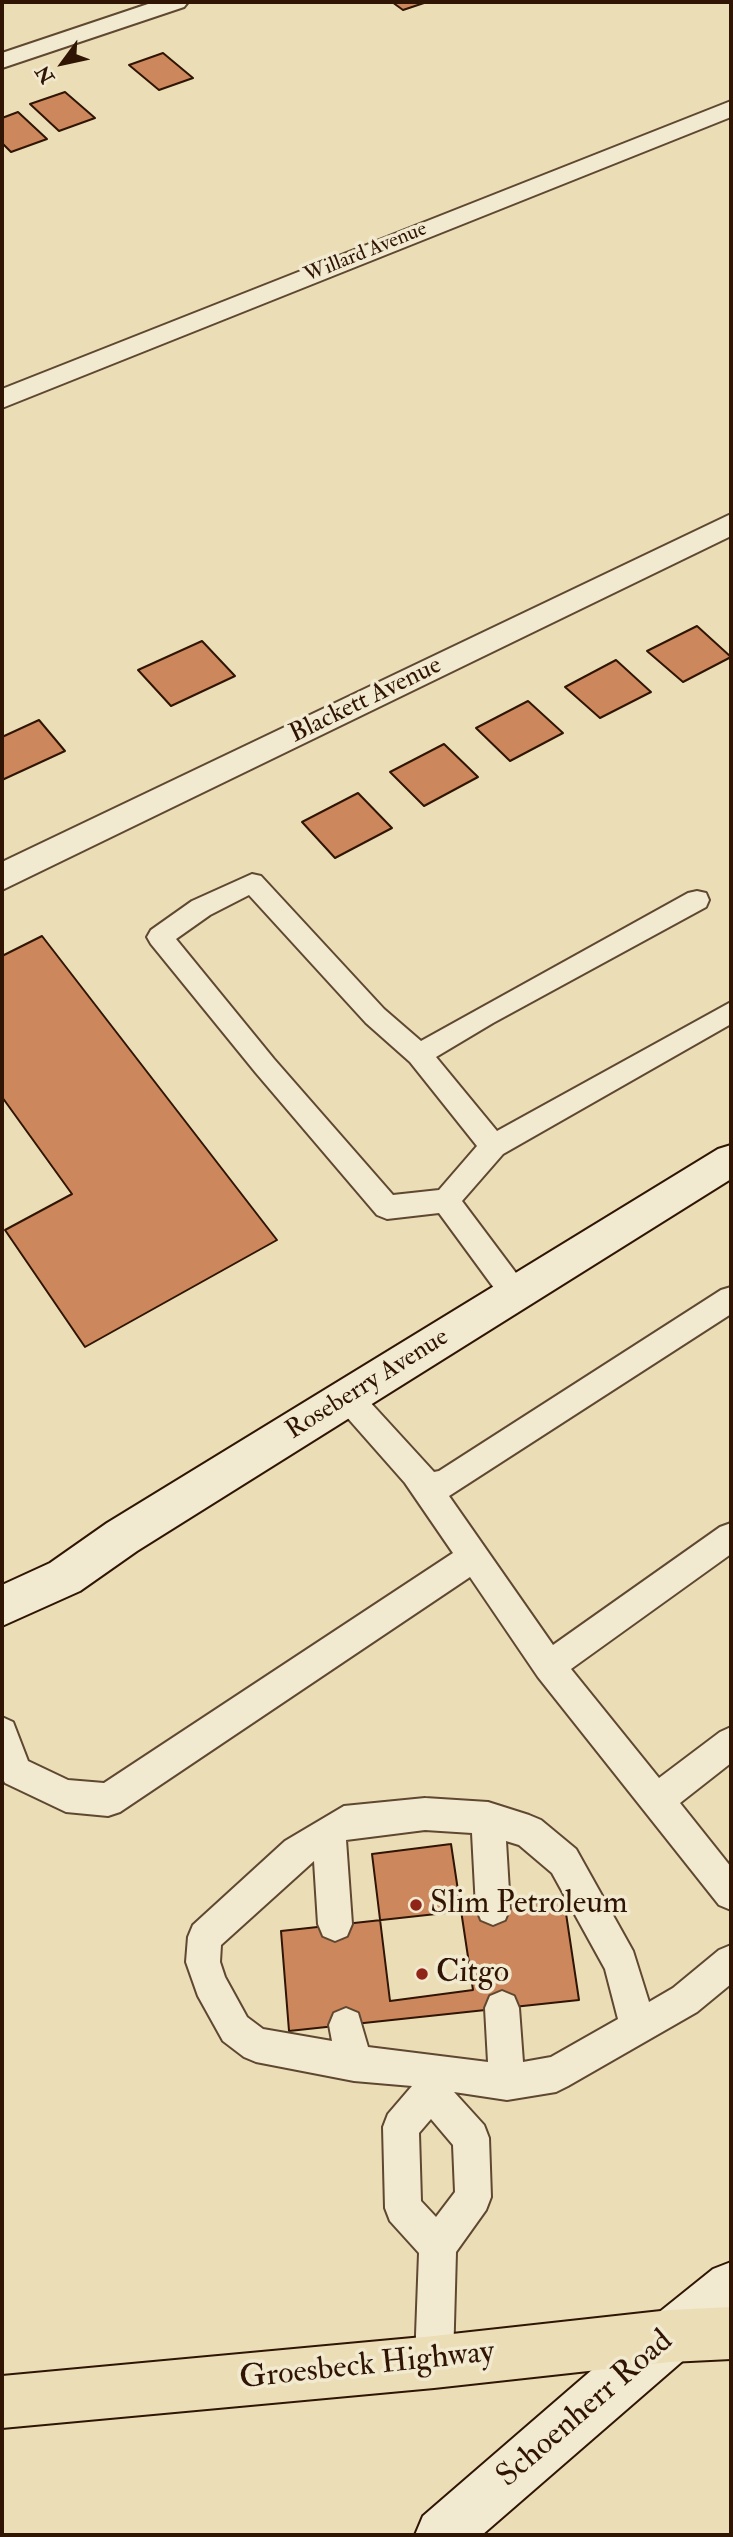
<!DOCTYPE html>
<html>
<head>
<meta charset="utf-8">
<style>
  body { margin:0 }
  #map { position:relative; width:733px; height:2537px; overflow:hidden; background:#ebdeb6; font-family:"IM FELL Double Pica",serif }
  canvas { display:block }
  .frame { position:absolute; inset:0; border:4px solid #301505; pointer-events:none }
  .north { position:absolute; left:28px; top:28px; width:70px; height:70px; -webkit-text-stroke:5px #f2ead0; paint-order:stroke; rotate:237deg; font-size:19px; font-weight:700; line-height:28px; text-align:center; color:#301505 }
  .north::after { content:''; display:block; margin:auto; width:24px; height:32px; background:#301505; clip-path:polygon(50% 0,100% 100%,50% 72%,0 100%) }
</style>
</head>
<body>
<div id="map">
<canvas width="733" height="2537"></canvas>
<div class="frame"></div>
<div class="north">N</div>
</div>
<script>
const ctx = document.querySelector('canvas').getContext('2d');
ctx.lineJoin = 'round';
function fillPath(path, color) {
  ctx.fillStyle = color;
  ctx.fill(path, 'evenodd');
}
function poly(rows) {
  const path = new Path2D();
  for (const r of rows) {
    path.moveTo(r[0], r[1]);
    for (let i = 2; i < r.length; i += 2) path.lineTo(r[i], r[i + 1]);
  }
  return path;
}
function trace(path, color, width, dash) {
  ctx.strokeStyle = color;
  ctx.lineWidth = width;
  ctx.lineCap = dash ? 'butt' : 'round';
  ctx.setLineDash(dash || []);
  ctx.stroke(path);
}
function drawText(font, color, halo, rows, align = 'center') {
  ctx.font = font + ' "IM FELL Double Pica",serif';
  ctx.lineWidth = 7;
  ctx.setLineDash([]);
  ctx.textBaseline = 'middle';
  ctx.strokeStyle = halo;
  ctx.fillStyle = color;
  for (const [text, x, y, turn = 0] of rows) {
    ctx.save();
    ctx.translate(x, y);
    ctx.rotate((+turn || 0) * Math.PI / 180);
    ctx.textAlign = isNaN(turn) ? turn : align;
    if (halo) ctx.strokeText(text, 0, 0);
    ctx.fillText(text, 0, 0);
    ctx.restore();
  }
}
const building = poly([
  [392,2,427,2,403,10,392,2],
  [163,53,193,78,159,90,129,65,163,53],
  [65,92,95,118,59,131,30,104,65,92],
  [18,112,47,139,11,152,2,143,2,118,18,112],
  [697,626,731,657,683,682,647,651,697,626],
  [202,641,235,676,171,706,138,670,202,641],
  [616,660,651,692,600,718,565,687,616,660],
  [528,701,563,733,510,761,476,728,528,701],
  [39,720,65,751,2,780,2,737,39,720],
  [444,744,478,777,424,806,390,772,444,744],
  [358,793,392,828,335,858,302,822,358,793],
  [42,936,277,1240,85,1347,5,1230,72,1194,2,1097,2,956,42,936],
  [451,1844,473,1990,390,2001,372,1854,451,1844],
  [564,1900,579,2000,289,2031,281,1931,564,1900]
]);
const lane = poly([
  [252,874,261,876,384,1009,421,1041,688,893,697,891,706,893,709,900,706,907,493,1023,436,1057,497,1131,731,1002,731,1024,503,1154,462,1201,525,1285,529,1294,525,1303,515,1306,505,1303,439,1213,387,1219,377,1215,256,1073,151,944,147,937,151,930,192,901,252,874],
  [249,895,366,1023,410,1062,477,1146,439,1190,393,1195,274,1059,176,939,210,915,249,895],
  [731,1287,731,1314,449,1496,553,1645,720,1527,731,1523,731,1554,571,1669,659,1778,720,1732,731,1727,731,1763,680,1803,731,1867,731,1910,719,1905,538,1677,470,1577,120,1812,108,1816,66,1812,5,1783,2,1777,2,1717,13,1722,28,1761,68,1780,104,1783,453,1553,405,1483,338,1407,333,1398,338,1389,348,1385,358,1389,434,1472,439,1471,721,1290,731,1287],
  [425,1798,488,1802,529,1815,541,1820,576,1849,633,1951,649,2002,673,1988,719,1950,731,1945,731,1984,697,2012,568,2086,556,2092,507,2100,454,2092,484,2125,489,2138,491,2197,486,2210,456,2252,453,2362,447,2375,434,2381,421,2375,415,2362,419,2253,390,2221,385,2208,383,2127,388,2114,412,2086,354,2081,256,2062,244,2057,223,2041,198,1996,186,1962,188,1937,193,1925,285,1841,344,1806,425,1798],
  [425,1830,472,1833,476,1908,481,1920,493,1925,505,1920,510,1908,506,1841,519,1845,552,1873,605,1969,618,2019,551,2057,523,2062,519,2008,514,1996,502,1991,490,1996,485,2008,488,2062,368,2047,358,2013,346,2008,334,2013,329,2025,332,2041,263,2029,247,2017,225,1977,220,1962,221,1945,314,1861,318,1924,323,1936,335,1941,347,1936,352,1924,346,1840,425,1830],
  [431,2119,453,2145,455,2192,436,2217,421,2201,419,2133,431,2119]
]);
const street = poly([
  [154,2,188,2,184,7,2,68,2,53,154,2],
  [731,101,731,117,2,408,2,389,731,101],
  [731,514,731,536,2,890,2,862,731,514]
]);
const secondary = poly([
  [731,1145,731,1179,137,1551,80,1591,2,1626,2,1585,50,1563,107,1523,718,1149,731,1145],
  [731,2262,731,2319,482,2535,415,2535,423,2516,652,2318,713,2269,731,2262]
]);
const primary = poly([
  [731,2307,731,2359,670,2362,434,2388,2,2428,2,2376,434,2336,670,2310,731,2307]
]);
const markers = [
  [416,1905,7,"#8f2418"],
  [422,1974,7,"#8f2418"]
];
const farStreetnames = [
  ["Willard Avenue",366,253,-22]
];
const streetNames = [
  ["Blackett Avenue",366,701,-26],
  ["Roseberry Avenue",368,1385,-32]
];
const nearPoinames = [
  ["Slim Petroleum",430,1905],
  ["Citgo",436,1974]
];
const nearStreetnames = [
  ["Groesbeck Highway",367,2367,-6],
  ["Schoenherr Road",586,2410,-41]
];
fillPath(building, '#cc875d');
trace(building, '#301505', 2);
trace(lane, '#5f4731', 4);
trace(street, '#5f4731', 4);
trace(secondary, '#301505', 4);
trace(primary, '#301505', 4);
fillPath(lane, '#f2ead0');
fillPath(street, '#f2ead0');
fillPath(secondary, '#f2ead0');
fillPath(primary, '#ebdeb6');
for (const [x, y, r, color] of markers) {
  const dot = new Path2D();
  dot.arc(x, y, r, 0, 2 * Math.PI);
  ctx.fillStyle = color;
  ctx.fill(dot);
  trace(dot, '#f2ead0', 2.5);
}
drawText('21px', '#301505', '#f2ead0', farStreetnames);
drawText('26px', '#301505', '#f2ead0', streetNames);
drawText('32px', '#301505', '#f2ead0', nearPoinames, 'left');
drawText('32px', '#301505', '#f2ead0', nearStreetnames);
</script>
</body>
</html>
